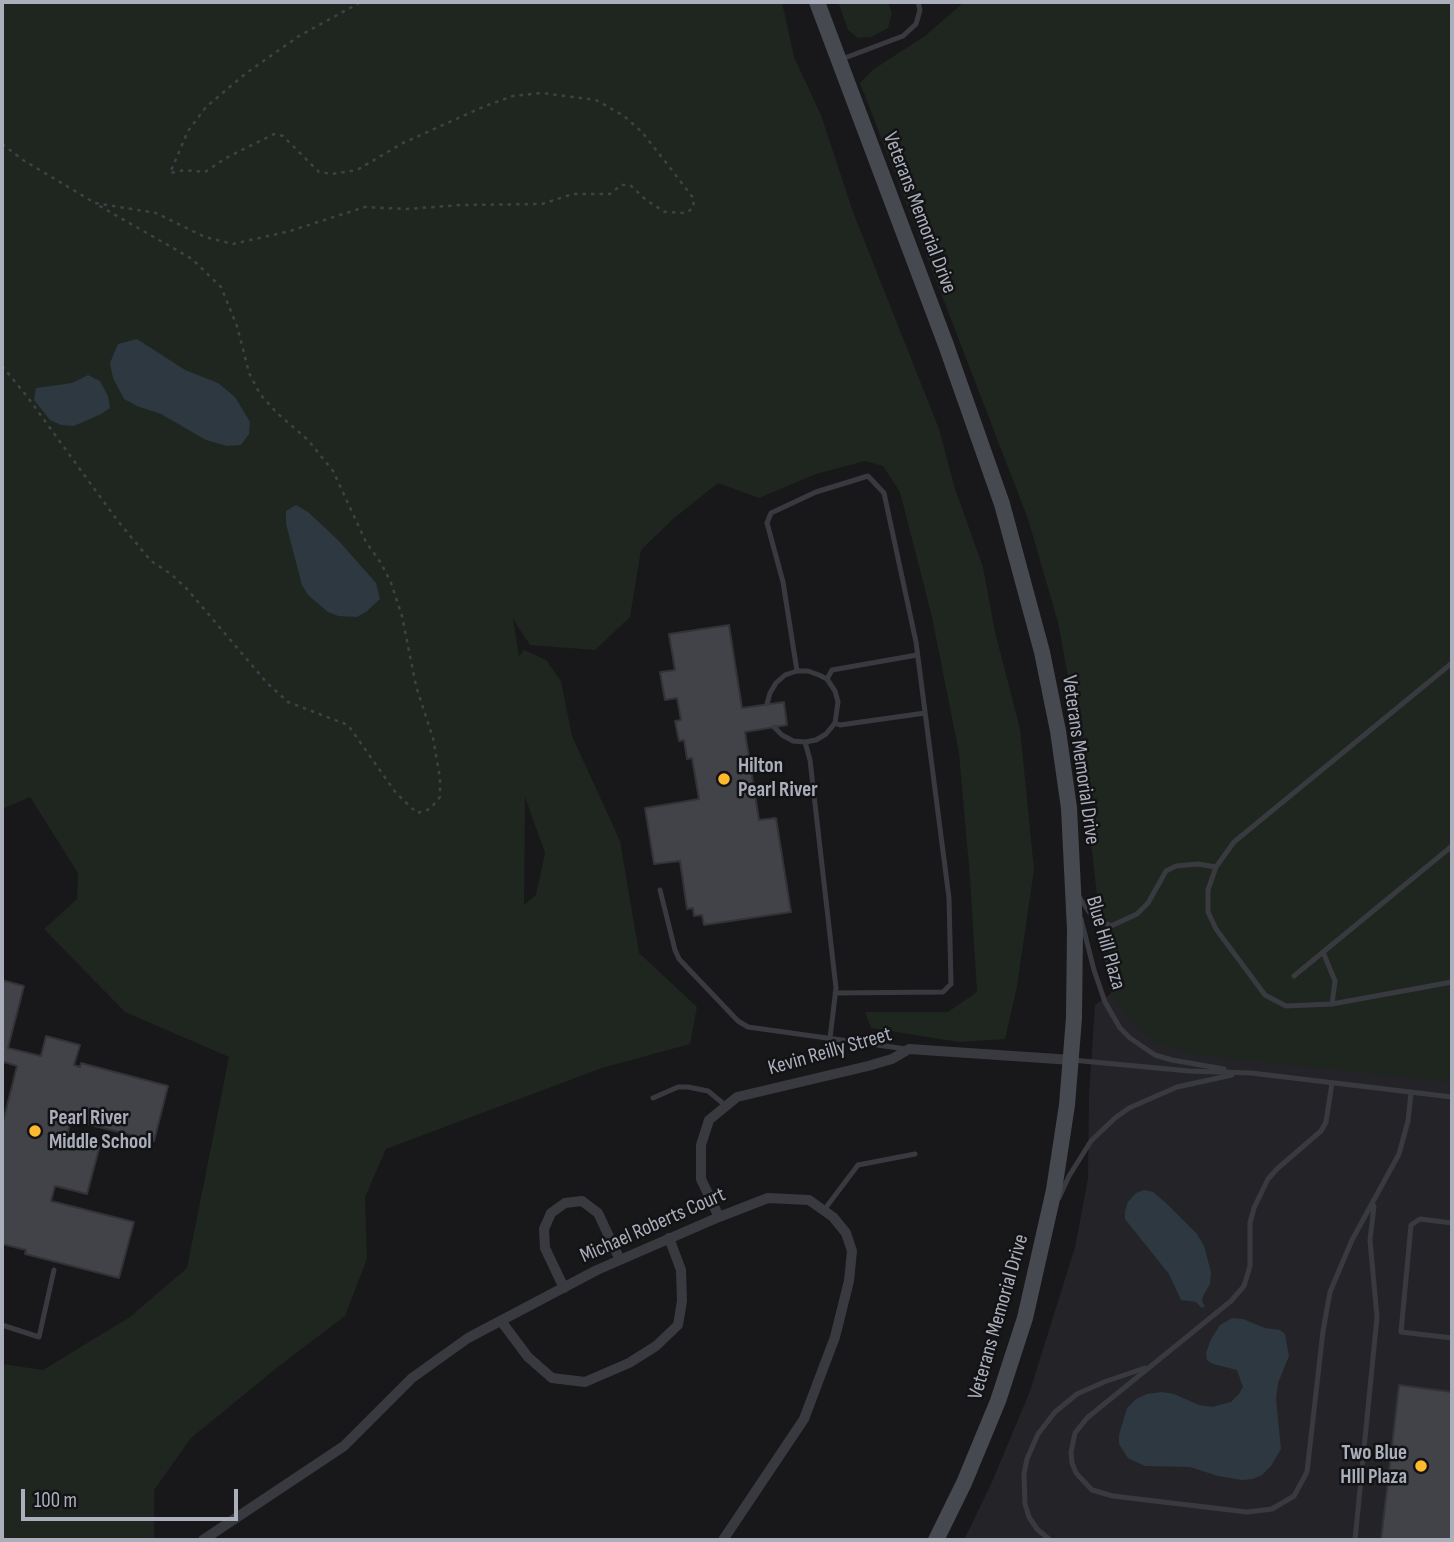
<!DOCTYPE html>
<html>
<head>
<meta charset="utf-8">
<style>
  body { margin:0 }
  #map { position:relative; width:1454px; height:1542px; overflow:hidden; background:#18181b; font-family:"Sofia Sans Condensed",sans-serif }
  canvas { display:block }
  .frame { position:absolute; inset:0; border:4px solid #aaafbb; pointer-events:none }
  .scale { position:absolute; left:21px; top:1489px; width:217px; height:32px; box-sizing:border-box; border:4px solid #aaafbb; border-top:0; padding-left:9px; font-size:21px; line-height:24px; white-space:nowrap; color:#aaafbb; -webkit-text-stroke:5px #131316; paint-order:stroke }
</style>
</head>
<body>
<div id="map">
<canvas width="1454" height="1542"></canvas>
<div class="frame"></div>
<div class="scale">100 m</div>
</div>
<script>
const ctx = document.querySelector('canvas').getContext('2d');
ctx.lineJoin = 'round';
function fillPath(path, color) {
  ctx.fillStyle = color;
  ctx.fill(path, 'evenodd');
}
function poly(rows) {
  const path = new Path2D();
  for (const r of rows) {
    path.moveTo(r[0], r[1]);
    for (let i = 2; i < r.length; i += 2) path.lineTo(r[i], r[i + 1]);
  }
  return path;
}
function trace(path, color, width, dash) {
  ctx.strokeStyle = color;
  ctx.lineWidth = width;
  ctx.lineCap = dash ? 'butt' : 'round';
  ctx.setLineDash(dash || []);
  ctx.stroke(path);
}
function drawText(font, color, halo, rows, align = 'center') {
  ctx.font = font + ' "Sofia Sans Condensed",sans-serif';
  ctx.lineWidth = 5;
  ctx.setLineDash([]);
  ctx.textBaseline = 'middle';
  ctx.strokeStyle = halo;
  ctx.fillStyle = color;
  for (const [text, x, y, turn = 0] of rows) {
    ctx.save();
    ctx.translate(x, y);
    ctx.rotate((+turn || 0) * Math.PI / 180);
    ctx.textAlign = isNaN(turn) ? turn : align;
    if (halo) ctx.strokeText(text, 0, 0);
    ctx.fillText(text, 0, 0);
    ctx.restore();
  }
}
const built = poly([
  [1116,990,1452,1043,1452,1540,964,1540,992,1482,1030,1391,1075,1247,1088,1179,1089,1095,1095,1005]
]);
const green = poly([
  [2,2,782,2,794,57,821,115,853,212,939,429,955,489,983,567,995,632,1020,729,1034,870,1017,986,1005,1039,959,1042,871,1028,865,1012,948,1012,977,992,970,878,959,753,932,617,900,492,883,466,865,461,816,474,759,498,718,483,673,519,641,550,630,617,595,650,530,645,513,619,519,656,524,650,546,660,561,681,572,736,620,841,639,953,697,1007,690,1044,602,1068,386,1149,365,1197,367,1259,345,1316,279,1366,191,1438,154,1490,154,1540,2,1540,2,1364,43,1370,130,1317,187,1268,229,1057,125,1012,44,929,77,899,78,873,30,797,2,809],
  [525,797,545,853,536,895,524,905],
  [838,2,888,2,892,13,888,28,871,37,858,38,848,30],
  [964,2,1452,2,1452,1082,1189,1054,1153,1041,1127,1018,1111,993,1103,950,1080,742,1058,622,1028,519,860,83,874,69,925,36]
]);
const water = poly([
  [137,339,185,370,218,383,235,397,250,422,249,434,241,445,227,446,206,440,161,414,137,406,124,399,113,378,110,363,118,344],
  [88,375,100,381,108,396,110,408,101,414,74,426,61,425,50,420,34,400,36,388,72,383],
  [296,505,308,512,338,540,376,583,380,599,367,611,357,617,338,616,328,612,308,595,302,585,286,524,286,511],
  [1144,1190,1153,1192,1166,1203,1197,1234,1204,1246,1211,1272,1210,1284,1203,1296,1202,1302,1205,1306,1202,1308,1196,1302,1181,1300,1169,1274,1125,1219,1125,1211,1128,1202,1136,1193],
  [1232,1318,1243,1319,1265,1328,1280,1330,1285,1334,1289,1356,1278,1383,1276,1399,1281,1449,1271,1466,1262,1475,1253,1479,1242,1480,1218,1476,1190,1467,1145,1466,1128,1458,1119,1444,1119,1435,1127,1408,1136,1399,1147,1394,1162,1392,1174,1394,1199,1405,1212,1407,1231,1402,1239,1394,1243,1387,1237,1370,1213,1364,1207,1360,1206,1353,1211,1339,1220,1325]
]);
const building = poly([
  [729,625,742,708,784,702,787,725,745,732,759,820,776,818,791,912,704,925,702,915,694,916,693,908,687,909,680,861,654,864,645,808,699,799,692,758,687,759,684,740,679,741,675,721,681,720,677,698,665,700,660,672,675,670,669,634,729,625],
  [2,980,24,986,8,1048,41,1056,46,1036,80,1045,74,1065,80,1067,81,1063,168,1086,154,1141,71,1120,67,1136,100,1145,87,1194,55,1186,51,1201,134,1222,119,1278,25,1254,26,1250,2,1244,2,1126,17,1066,4,1062,2,1067,2,980],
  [1399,1385,1452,1392,1452,1540,1381,1540,1399,1385]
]);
const path = poly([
  [2,144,23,160,95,203,156,213,205,237,233,244,290,231,365,207,406,209,461,205,542,204,573,194,610,194,621,185,630,185,646,200,665,212,686,213,693,208,694,199,678,178,642,132,624,116,596,100,542,93,513,96,485,106,403,143,357,170,332,174,319,172,283,136,274,134,226,158,205,172,184,170,170,173,188,131,206,107,245,74,299,36,361,2],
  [2,366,26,395,117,520,151,561,171,574,187,589,267,683,288,702,348,725,396,793,417,813,430,809,440,797,440,778,433,738,416,686,402,616,391,583,381,563,366,542,333,471,308,440,277,413,260,394,249,373,237,326,221,287,192,259,98,205]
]);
const lane = poly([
  [842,59,903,36,916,24,920,10,918,2],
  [1452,663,1234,842,1216,867,1208,890,1208,912,1216,929,1265,995,1286,1006,1332,1004,1452,982],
  [797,671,783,582,767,523,771,513,816,492,868,476,884,493,916,642,949,898,951,984,943,992,835,993],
  [827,679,832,670,917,655],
  [767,704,770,693,776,683,785,675,797,671,808,671,819,675,827,679,835,691,838,702,835,723,826,734,816,740,805,742,793,741,782,735,774,727],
  [835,723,840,725,925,713],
  [805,742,810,760,836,988,830,1038],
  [660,890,675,950,679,959,738,1021,748,1027,906,1049],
  [1079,897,1092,916,1111,926,1137,914,1148,903,1166,871,1176,866,1198,864,1216,867],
  [1081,919,1094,970,1105,1002,1120,1028,1130,1038,1155,1055,1172,1060,1224,1069],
  [1323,952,1335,981,1332,1004],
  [1294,976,1452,846],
  [1072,1060,1189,1071,1251,1073,1452,1097],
  [1332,1083,1326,1122,1321,1131,1278,1168,1268,1179,1254,1208,1250,1223,1250,1266,1244,1286,1231,1301,1087,1418,1075,1433,1071,1452,1072,1463,1076,1473,1092,1490,1113,1496,1247,1512,1272,1509,1294,1496,1307,1472,1323,1331,1330,1292,1352,1240,1399,1154,1408,1121,1411,1092],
  [653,1098,678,1087,688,1087,708,1091,725,1105],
  [1059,1198,1069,1176,1091,1141,1115,1118,1129,1108,1177,1087,1232,1075],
  [824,1210,858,1165,915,1154],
  [1452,1223,1420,1219,1411,1225,1401,1332,1452,1338],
  [2,1325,39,1337,54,1270],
  [1050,1540,1037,1529,1029,1517,1025,1504,1024,1474,1027,1459,1038,1434,1055,1412,1077,1394,1104,1382,1145,1368],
  [1355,1540,1377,1317,1370,1240,1374,1206]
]);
const street = poly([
  [719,1217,701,1179,701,1145,709,1120,737,1097,868,1066,892,1059,909,1049,1072,1060],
  [564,1288,545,1248,544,1229,551,1213,565,1203,582,1201,598,1213,620,1260],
  [501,1321,528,1357,552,1378,585,1382,629,1363,656,1346,678,1325,682,1301,681,1270,669,1238],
  [203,1540,344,1446,412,1378,468,1338,597,1270,719,1217,768,1198,809,1200,833,1217,846,1233,852,1251,849,1281,835,1337,804,1419,723,1540]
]);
const secondary = poly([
  [817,2,946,345,1002,504,1042,652,1058,731,1069,808,1075,930,1074,1018,1067,1105,1054,1190,1025,1318,998,1401,964,1483,936,1540]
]);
const markers = [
  [724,779,7,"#feb92d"],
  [35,1131,7,"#feb92d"],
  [1421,1466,7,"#feb92d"]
];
const streetNames = [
  ["Veterans Memorial Drive",919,213,69],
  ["Veterans Memorial Drive",1080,760,82],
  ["Blue Hill Plaza",1105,943,74],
  ["Kevin Reilly Street",830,1052,-16],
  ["Michael Roberts Court",653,1226,-24],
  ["Veterans Memorial Drive",999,1317,-74]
];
const poiNames = [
  ["Hilton",738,767],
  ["Pearl River",738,791],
  ["Pearl River",49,1119],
  ["Middle School",49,1143],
  ["Two Blue",1407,1454,"right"],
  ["HIll Plaza",1407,1478,"right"]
];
fillPath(built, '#242428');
fillPath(green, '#1e261f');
fillPath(water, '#2d3840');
fillPath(building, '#424348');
trace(building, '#323237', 2);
trace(path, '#3f4147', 2.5, [3.5, 5]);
trace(lane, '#393a40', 5);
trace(street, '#393a40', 10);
trace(secondary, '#474950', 16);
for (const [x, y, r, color] of markers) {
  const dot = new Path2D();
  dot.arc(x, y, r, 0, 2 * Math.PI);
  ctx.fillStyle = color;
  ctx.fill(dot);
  trace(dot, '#131316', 2.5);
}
drawText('21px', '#aaafbb', '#131316', streetNames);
drawText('bold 21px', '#aaafbb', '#131316', poiNames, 'left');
</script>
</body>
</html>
